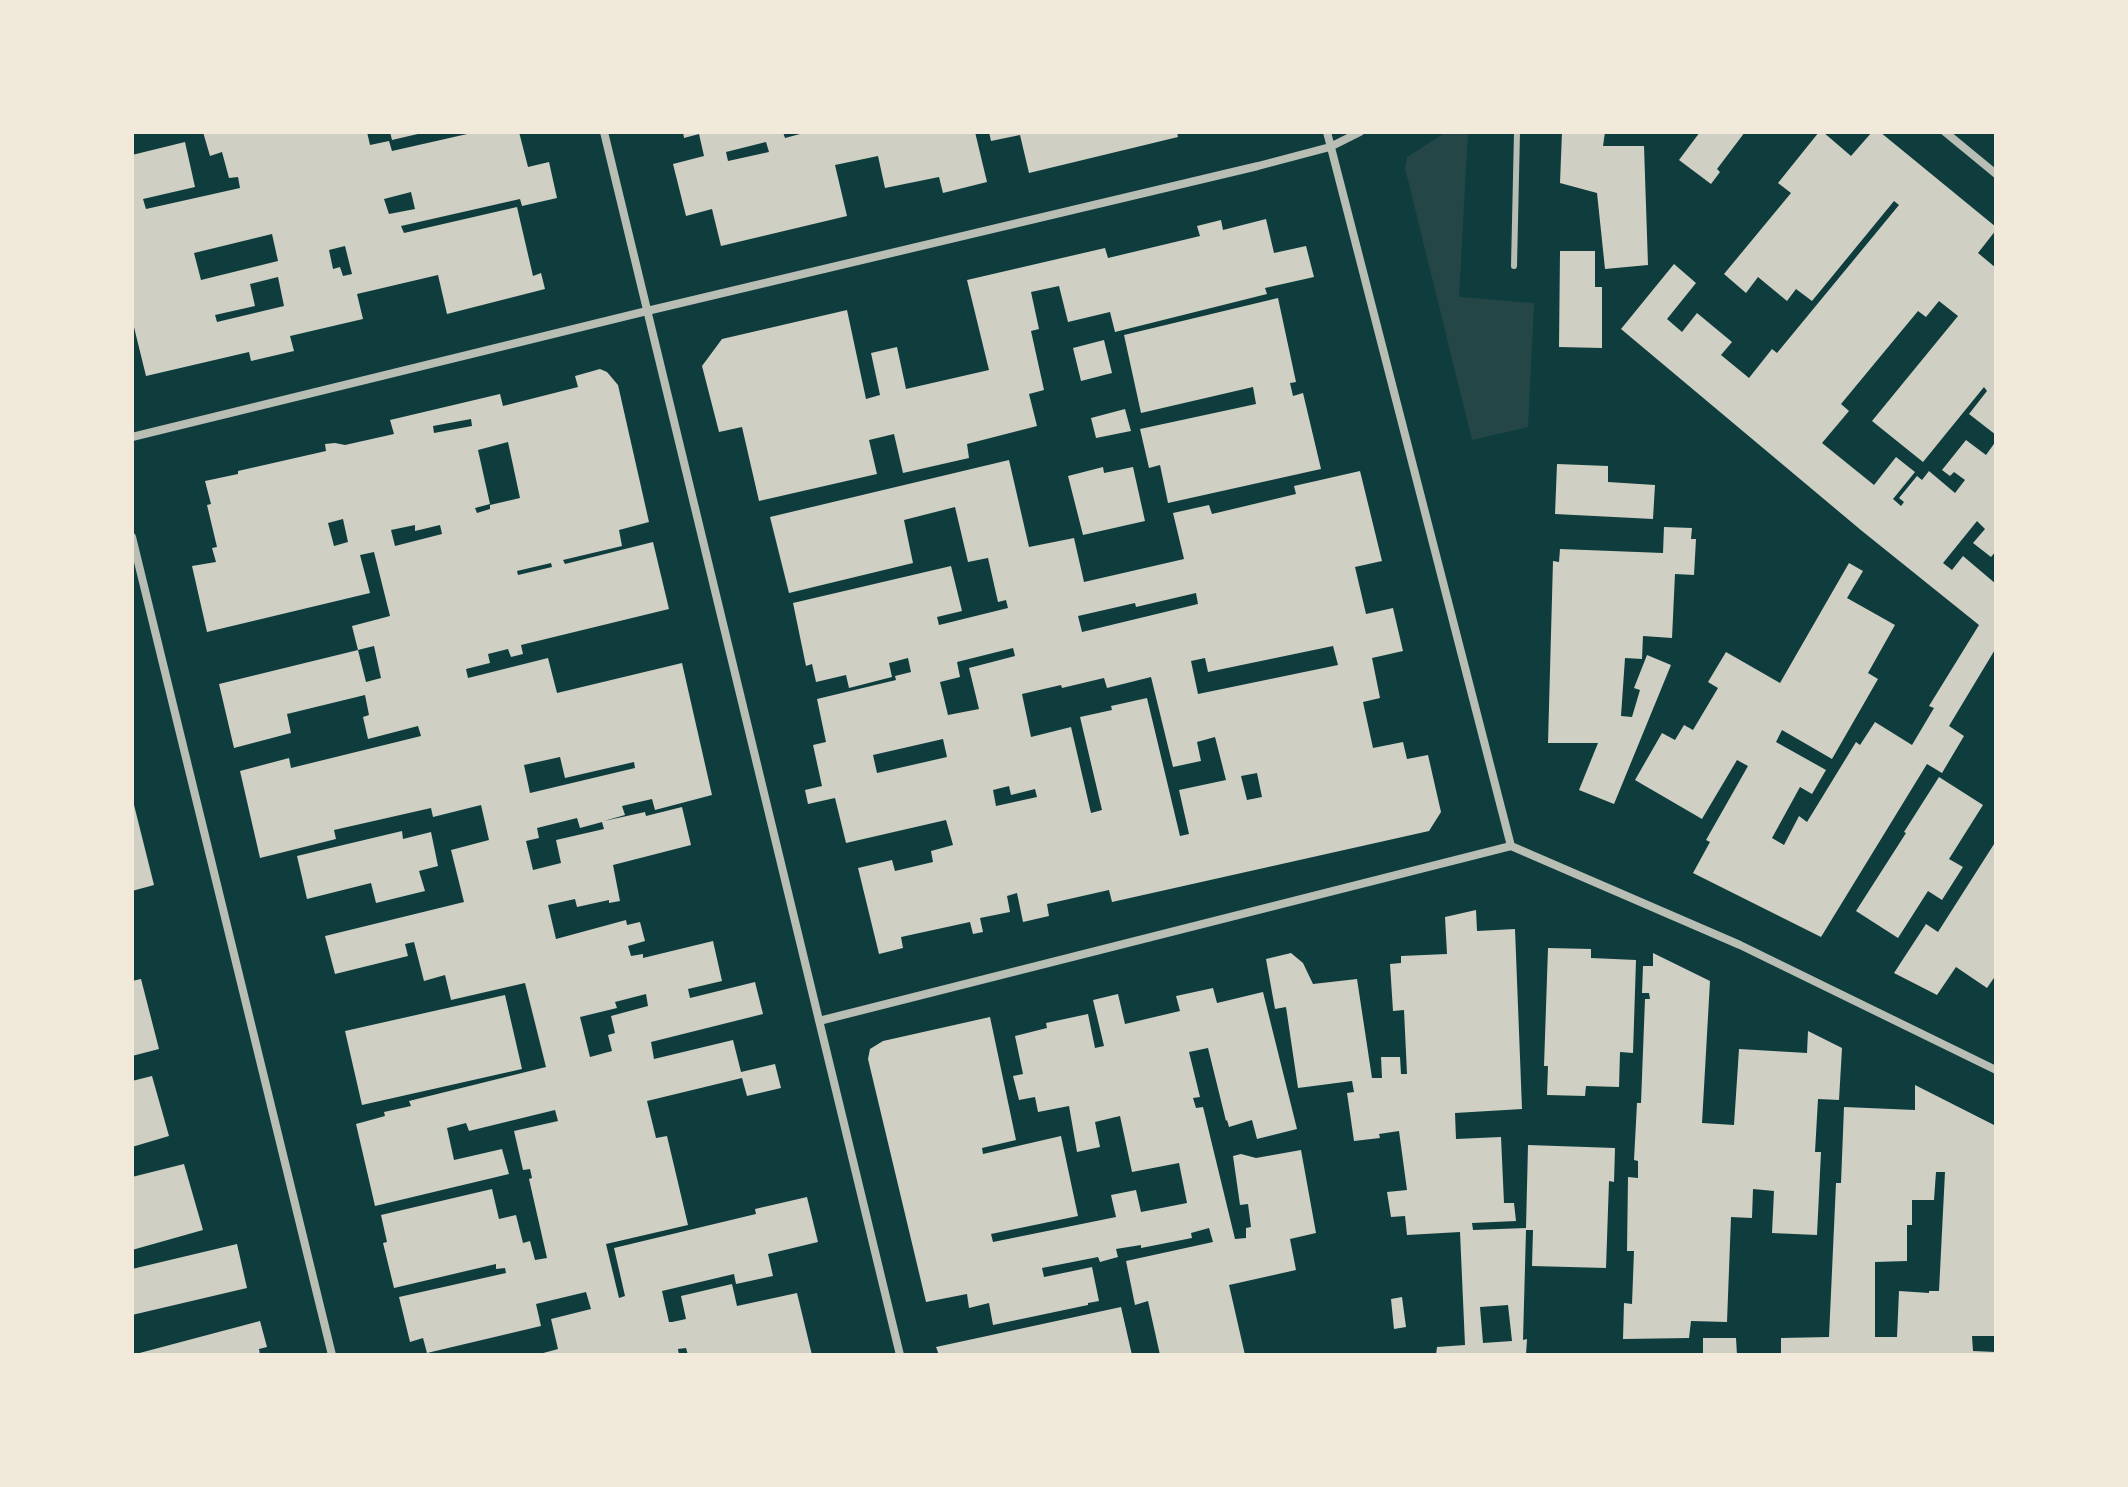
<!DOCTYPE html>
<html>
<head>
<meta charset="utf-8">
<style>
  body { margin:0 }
  #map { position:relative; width:2128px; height:1487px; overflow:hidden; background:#0f3d3e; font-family:"Sofia Sans Condensed",sans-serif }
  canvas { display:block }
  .frame { position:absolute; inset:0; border:134px solid #f1e9da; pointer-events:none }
</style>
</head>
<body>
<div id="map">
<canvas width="2128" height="1487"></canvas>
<div class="frame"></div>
</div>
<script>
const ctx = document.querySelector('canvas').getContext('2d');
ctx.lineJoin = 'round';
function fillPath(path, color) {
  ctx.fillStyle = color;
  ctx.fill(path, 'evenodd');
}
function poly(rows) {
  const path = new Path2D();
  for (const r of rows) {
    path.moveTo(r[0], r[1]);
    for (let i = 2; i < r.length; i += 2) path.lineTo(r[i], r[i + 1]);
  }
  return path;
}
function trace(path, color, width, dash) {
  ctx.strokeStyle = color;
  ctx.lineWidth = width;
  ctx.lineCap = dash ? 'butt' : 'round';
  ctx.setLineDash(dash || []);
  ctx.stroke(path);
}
const green = poly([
  [1446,132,1468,132,1459,297,1534,303,1528,427,1472,440,1405,168,1407,157]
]);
const building = poly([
  [203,132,367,132,370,145,389,141,392,151,476,132,519,132,528,167,549,162,557,198,522,206,520,199,401,226,404,233,517,207,533,276,541,273,545,289,447,314,438,275,357,294,363,319,290,336,294,351,251,361,249,352,146,376,132,319,132,155,185,142,195,187,143,199,146,209,240,188,238,177,229,178,222,152,210,156],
  [411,192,415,209,389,214,384,199],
  [272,234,278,261,201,280,194,253],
  [345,246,352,274,343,276,340,267,333,269,329,250],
  [278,277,284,306,217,322,215,315,255,306,250,284],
  [390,132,422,132,422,133,392,140],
  [683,132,783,132,785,138,800,134,800,132,975,132,987,182,943,193,939,177,885,188,878,156,835,165,847,216,721,246,712,209,686,216,673,164,704,156,699,134,684,138],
  [766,142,769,152,728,161,726,152],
  [989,132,1177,132,1178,137,1029,173,1020,135,991,141],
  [1562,132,1605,132,1603,146,1644,146,1648,265,1605,269,1597,193,1560,183],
  [1700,132,1745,132,1717,169,1720,172,1711,184,1679,160],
  [1819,132,1823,132,1851,156,1872,132,1880,132,1996,227,1996,230,1978,253,1996,268,1996,435,1969,414,1987,391,1984,387,1923,462,1872,421,1958,316,1939,301,1926,317,1918,311,1841,404,1849,411,1822,443,1874,485,1896,457,1915,472,1893,499,1901,506,1904,502,1899,498,1917,476,1922,480,1929,471,1955,493,1965,480,1954,472,1950,476,1942,470,1966,440,1986,455,1996,441,1996,551,1991,557,1973,543,1985,529,1977,521,1943,563,1952,570,1963,556,1996,584,1996,648,1949,726,1964,736,1942,773,1927,764,1821,937,1693,873,1710,842,1706,840,1748,766,1737,760,1702,819,1635,780,1662,733,1675,740,1684,725,1693,730,1718,688,1708,682,1726,652,1780,683,1849,563,1863,571,1847,598,1895,625,1868,673,1878,679,1832,759,1782,730,1776,742,1826,770,1812,794,1800,787,1772,838,1784,845,1799,816,1807,822,1856,742,1860,745,1875,722,1912,745,1934,708,1929,706,1979,625,1862,531,1621,329,1674,264,1696,283,1667,319,1682,332,1697,313,1732,342,1721,355,1749,378,1772,349,1777,353,1899,205,1894,201,1812,301,1796,289,1787,301,1758,277,1746,293,1724,274,1791,193,1778,183],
  [1266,219,1274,253,1306,246,1314,277,1265,288,1267,294,1115,332,1110,312,1068,322,1059,286,1031,292,1039,329,1031,331,1044,390,1029,394,1037,426,967,444,969,458,903,473,894,434,869,440,877,474,759,501,742,427,719,432,702,366,722,339,847,310,866,399,880,395,871,353,897,347,906,389,989,370,967,280,1105,248,1108,258,1200,236,1197,226,1221,220,1223,230],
  [1560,251,1595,251,1595,287,1602,287,1602,348,1559,347],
  [1278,298,1296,382,1290,383,1293,396,1303,393,1321,469,1168,503,1160,465,1149,468,1140,429,1256,404,1253,387,1141,413,1124,335],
  [1104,340,1112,373,1081,381,1073,348],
  [600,369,607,372,618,385,649,522,619,530,622,546,563,560,565,564,653,542,669,609,521,645,523,654,511,657,508,649,488,654,490,663,466,669,468,678,548,658,557,693,682,663,712,795,655,810,652,799,622,806,625,815,604,821,645,812,646,816,682,807,691,845,613,865,620,901,609,903,609,900,577,907,575,899,548,905,556,939,626,920,627,925,640,922,645,941,628,946,631,956,643,954,643,958,713,941,722,981,688,989,690,998,755,982,763,1014,651,1042,654,1059,733,1040,741,1072,775,1064,781,1088,747,1096,742,1078,647,1101,656,1138,667,1136,688,1225,606,1244,619,1298,625,1296,614,1248,756,1214,755,1209,807,1197,818,1242,768,1254,773,1276,736,1284,734,1274,662,1291,669,1322,672,1322,686,1319,681,1296,732,1284,737,1306,797,1293,812,1355,688,1355,686,1348,678,1349,679,1355,536,1355,558,1349,551,1319,591,1309,586,1292,536,1304,541,1326,427,1353,423,1338,410,1342,399,1297,506,1273,505,1268,496,1269,496,1264,394,1288,383,1243,387,1242,381,1215,492,1189,499,1219,516,1215,523,1243,530,1241,535,1260,547,1258,529,1179,532,1178,530,1169,523,1170,514,1131,558,1121,555,1110,469,1131,466,1123,447,1128,454,1160,502,1149,509,1174,375,1206,356,1124,385,1116,384,1112,411,1106,409,1101,546,1067,525,983,451,1000,445,975,424,981,414,942,405,944,408,956,335,974,325,936,464,902,451,850,489,840,481,805,433,817,431,808,334,830,336,839,260,858,240,771,289,758,291,768,421,736,418,726,368,739,363,717,369,715,365,695,287,714,291,733,234,748,219,684,358,650,352,626,390,616,374,552,360,555,370,593,207,632,192,566,216,562,212,548,217,547,207,505,211,504,205,481,238,474,238,471,326,451,325,444,335,443,345,445,394,434,390,420,500,394,503,406,578,387,575,376],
  [471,419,472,426,434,433,433,426],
  [508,442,520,498,490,505,490,509,477,513,475,508,490,504,478,450],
  [343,519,348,542,334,546,328,523],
  [415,525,415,531,440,525,442,534,395,546,391,530],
  [551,563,552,567,518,575,517,571],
  [374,646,381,678,366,682,358,650],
  [560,757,565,778,634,762,635,768,530,793,524,765],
  [577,818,580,828,602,822,604,829,556,840,561,863,533,870,526,841,539,838,537,828],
  [646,994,648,1006,611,1016,615,1033,608,1035,612,1051,590,1057,580,1017,617,1008,615,1002],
  [1125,409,1131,431,1096,438,1091,418],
  [1009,460,1029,547,1074,538,1084,582,1184,559,1173,513,1209,505,1212,514,1296,494,1294,486,1360,471,1382,561,1355,567,1366,614,1393,608,1403,651,1372,658,1380,698,1363,702,1373,748,1403,742,1407,759,1428,755,1441,812,1429,831,1112,902,1109,890,1047,904,1049,916,1023,922,1017,893,1007,896,1010,912,980,918,983,932,973,934,970,922,901,937,903,948,879,954,858,868,892,860,895,871,933,862,931,851,953,845,946,820,846,843,835,798,808,804,805,790,822,786,813,745,826,742,817,699,896,680,895,676,911,672,908,658,889,663,892,677,849,688,846,675,816,682,812,664,806,666,793,603,951,566,962,611,937,617,939,625,1008,608,1006,600,998,602,988,558,968,562,955,507,904,520,913,563,789,593,770,517],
  [1196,593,1198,604,1082,632,1078,616,1135,603,1136,607],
  [1333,646,1338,665,1198,694,1191,661,1205,658,1208,672],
  [1013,648,1015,656,969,668,979,709,948,715,940,682,960,677,957,662],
  [1151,677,1173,767,1201,761,1197,742,1215,737,1226,780,1179,790,1189,834,1180,836,1147,698,1111,706,1112,710,1080,717,1102,810,1091,813,1071,727,1031,737,1022,694,1061,685,1062,688,1104,678,1107,688],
  [943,739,947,757,877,773,873,755],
  [1257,773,1262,797,1247,800,1241,776],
  [1009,786,1011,795,1035,789,1037,797,996,806,993,790],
  [1557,464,1608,466,1608,482,1655,485,1653,519,1555,514],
  [1103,467,1104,473,1133,467,1145,521,1083,535,1068,476],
  [1664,527,1692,528,1691,539,1696,539,1694,575,1675,574,1672,638,1643,636,1642,659,1625,658,1621,716,1632,717,1640,690,1634,688,1647,655,1671,665,1614,804,1579,790,1598,743,1548,743,1553,561,1559,562,1560,549,1663,553],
  [1939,777,1983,805,1949,859,1963,867,1942,900,1928,891,1898,938,1856,911,1906,833,1904,832],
  [132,797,154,885,132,891],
  [402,831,403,839,431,832,438,866,419,871,425,891,376,903,371,883,307,899,297,856],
  [1996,841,1996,975,1987,988,1956,967,1937,995,1894,973,1926,924,1938,932],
  [1476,910,1477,931,1515,929,1522,1109,1455,1113,1456,1139,1501,1137,1504,1203,1514,1203,1516,1221,1472,1223,1473,1230,1526,1228,1528,1145,1615,1148,1614,1182,1609,1181,1606,1268,1532,1266,1533,1230,1526,1230,1523,1340,1527,1339,1526,1355,1436,1355,1437,1347,1465,1345,1460,1232,1407,1235,1405,1216,1391,1217,1387,1192,1407,1190,1399,1131,1379,1134,1380,1138,1354,1141,1347,1093,1354,1092,1352,1081,1298,1088,1286,1007,1275,1009,1266,959,1291,953,1303,963,1313,984,1357,979,1372,1078,1382,1078,1381,1057,1400,1057,1401,1074,1407,1074,1404,1010,1393,1011,1390,964,1401,963,1401,956,1447,954,1445,917],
  [1508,1305,1512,1341,1483,1343,1480,1307],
  [1548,948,1591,949,1591,958,1636,960,1633,1053,1620,1052,1619,1087,1586,1086,1585,1096,1547,1095,1548,1066,1544,1066],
  [1653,953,1710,981,1702,1123,1734,1125,1739,1049,1807,1053,1808,1031,1842,1048,1839,1100,1818,1099,1815,1152,1821,1152,1817,1235,1772,1233,1774,1191,1753,1189,1752,1218,1731,1217,1727,1322,1691,1321,1689,1338,1623,1339,1624,1303,1632,1304,1634,1251,1627,1251,1628,1177,1638,1178,1638,1161,1634,1160,1637,1103,1641,1103,1645,999,1650,999,1649,993,1642,993,1643,966,1653,966],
  [141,979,159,1049,132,1056,132,981],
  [1213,988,1217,1003,1263,992,1297,1129,1257,1139,1252,1120,1229,1127,1227,1120,1226,1121,1208,1048,1189,1052,1200,1097,1193,1098,1196,1108,1203,1107,1235,1239,1246,1238,1246,1228,1251,1227,1248,1204,1240,1205,1233,1156,1241,1154,1256,1158,1301,1150,1316,1233,1290,1239,1296,1270,1229,1285,1245,1355,1160,1355,1148,1301,1135,1305,1126,1261,1213,1242,1209,1228,1191,1233,1192,1238,1141,1248,1141,1245,1116,1249,1118,1257,1100,1262,1098,1257,1042,1268,1044,1277,1092,1267,1099,1301,1088,1303,1088,1305,993,1325,989,1303,969,1308,967,1294,926,1302,868,1059,870,1049,883,1041,990,1017,1016,1140,982,1148,983,1154,1061,1136,1078,1216,991,1234,993,1242,1116,1217,1111,1195,1136,1190,1141,1212,1187,1203,1179,1163,1132,1172,1120,1116,1095,1122,1100,1147,1077,1152,1069,1106,1038,1112,1035,1097,1019,1100,1013,1076,1023,1074,1015,1036,1047,1028,1046,1023,1088,1014,1095,1048,1104,1046,1093,1000,1118,994,1125,1024,1180,1011,1176,996],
  [505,995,522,1069,362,1105,345,1031],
  [152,1076,169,1136,132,1147,132,1081],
  [1915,1085,1996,1126,1996,1336,1972,1336,1973,1351,1996,1352,1996,1355,1781,1355,1781,1338,1829,1337,1836,1183,1841,1183,1844,1107,1915,1110],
  [1936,1172,1945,1172,1939,1291,1929,1291,1929,1293,1899,1291,1897,1337,1875,1337,1875,1262,1907,1261,1907,1225,1912,1225,1912,1200,1934,1200],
  [184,1164,203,1230,132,1250,132,1177],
  [237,1244,247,1288,132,1315,132,1269],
  [1402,1297,1406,1327,1394,1329,1391,1299],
  [1121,1307,1132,1355,939,1355,936,1347],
  [260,1321,267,1347,259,1349,260,1355,132,1355],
  [1703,1338,1736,1338,1737,1355,1703,1355]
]);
const service = poly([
  [1514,266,1517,132]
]);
const minor = poly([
  [604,132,900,1355],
  [1327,132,1511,846],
  [1945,132,1996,174],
  [132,437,647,311,1258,166,1330,147,1360,132],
  [132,537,332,1355],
  [819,1021,1511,846,1740,945,1996,1070]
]);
fillPath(green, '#244646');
fillPath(building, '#cfcfc3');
trace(service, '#b8beb3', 6);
trace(minor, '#b8beb3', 8);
</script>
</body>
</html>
